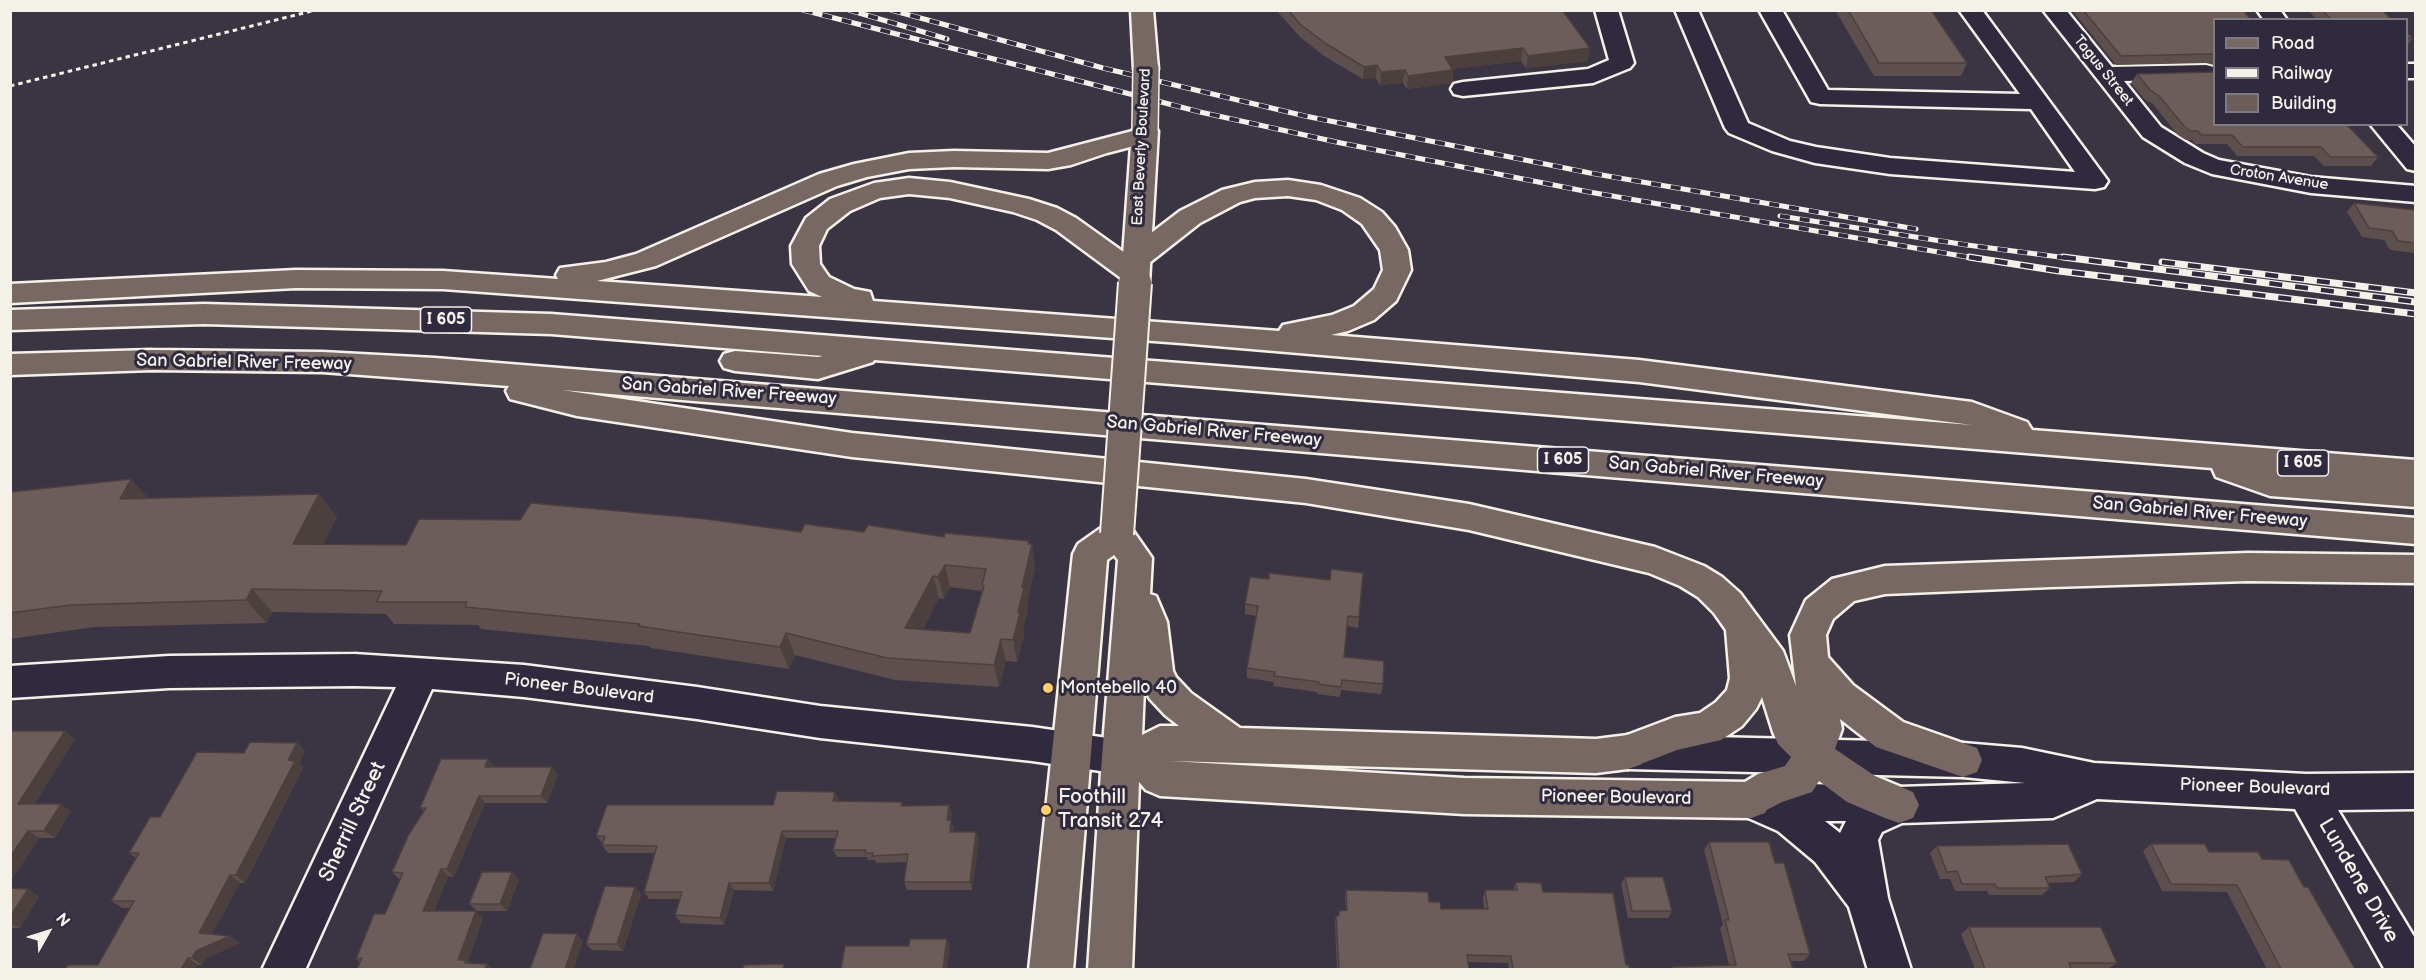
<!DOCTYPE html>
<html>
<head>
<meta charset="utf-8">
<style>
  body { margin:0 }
  #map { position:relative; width:2426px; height:980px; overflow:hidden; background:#3b3443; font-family:"Balsamiq Sans",sans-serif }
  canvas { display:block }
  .frame { position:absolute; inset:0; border:12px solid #f4f1e8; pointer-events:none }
  .legend { position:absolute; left:2213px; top:18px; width:195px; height:108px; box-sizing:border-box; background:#2f2a3d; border:2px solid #7e7a81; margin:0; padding:8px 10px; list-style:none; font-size:18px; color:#f4f1e8 }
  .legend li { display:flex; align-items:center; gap:12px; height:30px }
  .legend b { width:30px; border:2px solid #7e7a81 }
  .north { position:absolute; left:18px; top:902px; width:60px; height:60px; -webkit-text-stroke:4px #2f2a3d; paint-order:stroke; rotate:51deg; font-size:16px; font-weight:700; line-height:24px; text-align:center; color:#f4f1e8 }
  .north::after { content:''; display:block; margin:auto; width:21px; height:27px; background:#f4f1e8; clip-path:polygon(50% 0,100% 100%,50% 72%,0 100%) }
</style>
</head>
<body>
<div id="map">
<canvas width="2426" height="980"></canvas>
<div class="frame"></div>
<ul class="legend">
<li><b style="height:8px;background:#776864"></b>Road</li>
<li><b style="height:8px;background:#f4f1e8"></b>Railway</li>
<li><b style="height:16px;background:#6c5c5a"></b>Building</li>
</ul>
<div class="north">N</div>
</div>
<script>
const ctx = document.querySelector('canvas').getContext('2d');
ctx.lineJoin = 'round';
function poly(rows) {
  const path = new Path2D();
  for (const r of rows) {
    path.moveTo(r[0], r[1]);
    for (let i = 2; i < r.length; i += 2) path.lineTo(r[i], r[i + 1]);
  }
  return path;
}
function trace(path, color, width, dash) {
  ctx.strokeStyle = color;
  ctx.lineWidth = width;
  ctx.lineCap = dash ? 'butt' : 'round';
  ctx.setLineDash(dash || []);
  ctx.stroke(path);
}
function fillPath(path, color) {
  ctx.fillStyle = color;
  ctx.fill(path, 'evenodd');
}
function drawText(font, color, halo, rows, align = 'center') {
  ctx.font = font + ' "Balsamiq Sans",sans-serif';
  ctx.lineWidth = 6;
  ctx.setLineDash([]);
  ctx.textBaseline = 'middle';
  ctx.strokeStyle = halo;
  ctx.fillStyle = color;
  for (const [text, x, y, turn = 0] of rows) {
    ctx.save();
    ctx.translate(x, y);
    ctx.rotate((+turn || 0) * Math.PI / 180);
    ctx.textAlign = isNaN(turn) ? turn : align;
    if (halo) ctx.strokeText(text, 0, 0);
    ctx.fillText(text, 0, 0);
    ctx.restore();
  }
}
const path = poly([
  [10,86,316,10]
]);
const minor = poly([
  [1595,10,1618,10,1634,63,1630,68,1593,83,1463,96,1454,94,1451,89,1454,84,1463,82,1588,69,1609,60,1595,10],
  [1675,10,1698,10,1748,123,1790,141,1816,147,1890,158,2075,172,2031,109,1820,104,1811,102,1759,10,1782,10,1828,90,2020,94,1959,10,1982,10,2108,181,2104,187,2095,189,1890,174,1815,163,1772,151,1729,133,1725,128,1675,10],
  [2043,10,2066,10,2112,67,2206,65,2214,67,2214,77,2206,79,2124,81,2161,127,2203,153,2219,160,2311,177,2416,186,2416,202,2311,193,2212,174,2185,163,2143,137,2043,10],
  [2257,10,2280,10,2287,20,2264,20,2257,10],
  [2406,64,2416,64,2416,78,2406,78,2406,64],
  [2370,124,2396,124,2416,147,2416,171,2407,169,2370,124],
  [354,654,524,665,697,687,820,706,1032,727,1121,740,1135,745,1140,757,1135,769,1121,774,1032,761,820,738,697,719,524,697,432,689,305,970,262,970,396,687,354,686,169,688,10,698,10,666,169,656,354,654],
  [1628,735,1963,743,2022,748,2094,763,2306,774,2416,773,2416,809,2338,810,2416,940,2416,970,2385,970,2295,809,2097,799,2053,818,1902,823,1882,832,1878,840,1888,898,1911,970,1868,970,1849,907,1815,862,1778,831,1737,813,1731,800,1737,787,1751,782,1899,787,2025,783,1963,777,1628,769,1614,764,1609,752,1614,740,1628,735],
  [1825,821,1846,821,1840,833,1825,821]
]);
const major = poly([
  [1131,10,1153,10,1158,69,1154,74,1146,76,1138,74,1134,69,1131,10],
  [1145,123,1154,126,1158,131,1149,283,1145,290,1135,292,1125,290,1121,283,1132,131,1136,126,1145,123],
  [1117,521,1129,525,1152,558,1150,594,1156,596,1167,622,1173,671,1176,677,1191,693,1240,728,1596,739,1628,735,1642,740,1647,752,1642,764,1628,769,1596,773,1170,761,1464,778,1751,782,1765,787,1771,800,1765,813,1751,818,1464,814,1160,796,1146,790,1139,782,1132,970,1088,970,1102,757,1118,560,1114,555,1107,560,1073,970,1029,970,1073,554,1078,544,1105,525,1117,521],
  [1144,689,1150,699,1165,715,1179,726,1160,726,1142,735,1144,689]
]);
const highway = poly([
  [1144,128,1153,131,1157,136,1153,141,1107,153,1071,165,1048,169,954,167,909,169,867,177,837,186,656,266,597,281,822,297,809,291,792,264,791,246,806,218,830,199,874,183,909,178,950,182,1029,199,1057,208,1076,218,1125,253,1180,211,1222,190,1255,182,1288,180,1321,185,1360,198,1382,212,1395,227,1408,250,1411,270,1396,301,1374,320,1348,331,1331,335,1639,360,1972,402,2027,422,2032,430,2416,460,2416,507,2270,496,2216,477,2212,468,874,360,873,362,818,379,735,371,724,368,720,361,724,354,735,351,818,357,823,356,551,334,204,324,10,330,10,310,204,304,551,314,1972,425,1639,382,1181,343,443,289,296,288,10,303,10,284,296,270,443,271,558,279,556,275,560,268,606,262,636,254,819,174,854,164,909,153,954,151,1048,153,1144,128],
  [909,194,950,198,1013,212,1037,220,1056,230,1125,281,1135,283,1145,281,1149,274,1144,267,1200,223,1240,202,1255,198,1288,196,1316,200,1342,210,1362,224,1380,250,1383,270,1374,289,1354,306,1332,315,1283,325,1279,331,873,301,870,292,854,289,829,277,820,264,819,246,827,229,850,211,880,198,909,194],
  [152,350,322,352,435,358,2416,518,2416,544,562,390,852,433,1306,479,1469,504,1655,547,1704,566,1722,577,1740,593,1783,651,1796,686,1790,635,1806,600,1832,579,1885,566,2248,553,2416,555,2416,583,2248,581,2051,587,1885,594,1854,601,1833,619,1826,635,1828,657,1853,685,1903,722,1977,748,1982,760,1977,772,1963,777,1876,747,1840,719,1842,729,1835,749,1875,776,1913,792,1919,805,1913,818,1899,823,1885,818,1847,802,1819,781,1812,792,1782,802,1751,818,1737,813,1731,800,1737,787,1758,774,1785,766,1791,757,1778,744,1773,732,1762,697,1756,709,1742,726,1721,740,1677,750,1628,769,1614,764,1609,752,1614,740,1675,717,1700,713,1716,702,1727,690,1730,678,1726,630,1714,613,1698,597,1680,586,1649,573,1469,530,1306,503,852,457,577,416,510,399,506,391,509,386,322,372,152,370,10,375,10,354,152,350]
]);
const railFar1 = poly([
  [803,10,1200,112,1341,143,1589,192,1979,259],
  [849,10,947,39],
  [891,10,1103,68,1305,116,1590,173,1916,229],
  [1780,216,1967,245,2075,259]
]);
const rail = poly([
  [1969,257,2059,271,2416,314],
  [2063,257,2416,302],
  [2162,262,2416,293]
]);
const majorBridgeFar1 = poly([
  [1145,131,1146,69]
]);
const majorBridge = poly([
  [1117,534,1135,283]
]);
const wall = poly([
  [1276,10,1562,10,1590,48,1587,61,1526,68,1521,61,1452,69,1453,70,1452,83,1407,89,1403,83,1380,85,1376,78,1363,79,1324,56,1300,37],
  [1835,10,1931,10,1967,63,1961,76,1874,76],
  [2072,10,2243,10,2214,20,2214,65,2206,63,2116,65],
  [2308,10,2382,10,2392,20,2317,20],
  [2406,32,2413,38,2406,47],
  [2212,73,2378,157,2371,166,2324,166,2314,156,2237,156,2227,144,2195,144,2192,140,2186,140,2178,135,2153,104,2144,99,2131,83,2137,74],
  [2354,203,2415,210,2415,253,2390,250,2384,240,2362,237,2347,212],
  [10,492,148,498,319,494,337,517,323,544,406,545,801,532,864,532,1032,544,1035,567,1027,603,1028,610,1023,629,1024,635,1017,662,1006,661,999,687,895,680,795,655,789,669,651,648,649,646,481,629,478,625,394,624,386,614,272,612,266,623,95,627,10,639],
  [950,587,982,591,970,633,923,629,939,598,944,599],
  [1245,604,1359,617,1358,628,1347,626,1344,657,1383,684,1381,694,1341,690,1340,697,1317,694,1317,692,1273,686,1274,682,1247,678,1247,668,1256,616,1245,614],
  [10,731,75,739,34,804,71,811,55,838,39,838,10,882],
  [297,743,305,751,299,764,303,768,245,883,240,883,212,934,240,943,206,958,202,965,98,965,130,908,122,908,111,901,136,858,129,853,244,753],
  [494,767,558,775,547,803,485,803,454,877,448,876,434,911,483,918,468,961,470,963,360,962,356,959,385,914,400,880,392,872,424,811,420,808],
  [839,799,838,801,902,802,903,806,949,805,952,813,951,820,954,828,953,832,979,839,972,890,907,890,904,882,907,862,876,863,875,860,868,860,867,857,837,857,833,850,836,838,786,838,773,891,734,890,724,925,681,923,675,915,680,899,649,899,644,892,655,853,608,853,602,845,603,844,596,836,773,805],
  [1709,842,1775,863,1810,954,1804,961,1790,961,1793,969,1670,969,1672,967,1729,965,1720,928,1723,924,1704,850],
  [2151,844,2262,859,2304,887,2355,969,2267,969,2227,892,2162,891,2143,851],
  [1937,846,2082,874,2074,882,2048,883,2050,888,2042,895,1989,895,1987,891,1955,891,1950,879,1940,879,1930,853],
  [512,872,519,880,507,911,477,911,469,904],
  [1625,877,1672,911,1668,918,1628,918,1621,884],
  [1516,882,1543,892,1626,965,1630,969,1509,969,1508,963,1468,962,1469,969,1337,969,1335,923,1336,916,1338,916,1339,911,1346,910,1345,897,1346,890,1429,902,1441,909,1484,909,1483,898,1485,890,1513,890],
  [10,888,39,896,20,928,10,928],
  [641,894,623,951,592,950,586,944],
  [1969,927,2117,963,2108,969,1975,969,1961,934]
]);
const shadedWall = poly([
  [1523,48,1521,61,1444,70,1445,57],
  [1590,48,1587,61,1526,68,1528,56],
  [1377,65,1376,78,1363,79,1364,67],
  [1405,70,1403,83,1380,85,1381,72],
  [1453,70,1452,83,1407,89,1408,76],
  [131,479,152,502,120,499],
  [319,494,337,517,312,567,293,544],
  [1029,541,1031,549,1032,544,1035,567,1027,603,1028,610,1023,629,1024,635,1017,662,1013,640],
  [945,565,950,587,944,599,938,577],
  [933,576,939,598,912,650,905,628],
  [252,589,272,612,266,623,246,600],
  [786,633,795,655,789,669,780,647],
  [1001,639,1006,661,999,687,994,665],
  [65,731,75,739,29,811,18,804],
  [297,743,305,751,299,764,303,768,245,883,236,875],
  [488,759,494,766,485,767],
  [552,767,558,775,547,803,541,796],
  [835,792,839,799,837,809,833,801],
  [479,796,485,803,454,877,447,869],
  [61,804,71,811,55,838,44,831],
  [949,805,952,813,950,828,947,820],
  [951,820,954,828,952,839,950,832],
  [28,831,39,838,10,882,10,857],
  [782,831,786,838,773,891,769,883],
  [976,832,979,839,972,890,970,882],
  [441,869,448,876,431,918,423,911],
  [512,872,519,880,507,911,500,904],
  [230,875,240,883,209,940,199,933],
  [729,883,734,890,724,925,720,918],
  [635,887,641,894,623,951,617,944],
  [28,889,39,896,20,928,10,923,10,917],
  [476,911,483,918,468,961,474,967,458,960],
  [577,934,583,941,574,969,565,969],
  [230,936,240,943,206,958,202,965,192,958,196,951],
  [947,939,950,946,947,969,943,969],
  [188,958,198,965,195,969,181,969],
  [487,964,493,969,485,969]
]);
const building = poly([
  [1288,10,1562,10,1590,48,1528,56,1523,48,1445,57,1453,70,1408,76,1405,70,1381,72,1377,65,1364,67,1325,43,1300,24,1288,10],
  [1848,10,1931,10,1967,63,1879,63,1848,10],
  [2083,10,2243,10,2251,20,2214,20,2214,55,2211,54,2121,56,2083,10],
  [2322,10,2382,10,2392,20,2332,20,2322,10],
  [2406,32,2413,38,2406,38,2406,32],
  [2214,72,2214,124,2346,124,2378,157,2330,157,2321,147,2243,147,2232,135,2201,135,2198,131,2191,131,2184,126,2159,96,2150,90,2137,74,2214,72],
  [2354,203,2415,210,2415,243,2398,241,2392,231,2369,228,2354,203],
  [131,479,120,499,319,494,293,544,406,545,419,519,520,520,531,503,706,519,801,532,805,524,864,532,868,525,944,537,945,533,1029,541,1028,544,1032,544,1022,587,1024,588,1018,612,1020,613,1013,640,1001,639,994,665,887,658,786,633,780,647,638,626,640,624,465,607,467,602,376,602,382,591,252,589,246,600,71,605,10,613,10,492,131,479],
  [945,565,986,569,982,585,984,586,970,633,905,628,933,576,938,577,945,565],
  [1331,569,1363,573,1359,617,1348,616,1344,657,1384,661,1383,684,1342,680,1341,687,1318,684,1319,682,1274,676,1275,672,1247,668,1258,606,1245,604,1250,577,1269,579,1269,573,1330,580,1331,569],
  [10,731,65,731,18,804,61,804,44,831,28,831,10,857,10,731],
  [250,742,297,743,288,760,295,761,236,875,230,875,199,933,230,936,196,951,192,958,188,958,181,969,65,969,68,965,98,965,134,901,111,901,139,853,129,853,150,817,160,817,197,752,244,753,250,742],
  [441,759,488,759,485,767,552,767,541,796,479,796,447,869,441,869,423,911,476,911,458,960,466,960,465,963,487,964,485,969,357,969,362,958,356,959,374,914,385,914,403,873,392,872,409,834,426,808,420,808,441,759],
  [777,791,835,792,833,801,902,802,901,806,949,805,947,820,951,820,950,832,976,832,970,882,904,882,908,854,872,856,873,853,865,853,866,850,833,850,838,831,782,831,769,883,729,883,720,918,675,915,682,892,644,892,657,846,602,845,605,836,596,836,607,805,773,805,777,791],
  [1709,842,1769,842,1775,863,1784,863,1810,954,1788,954,1793,969,1673,969,1672,967,1736,965,1725,920,1729,920,1709,842],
  [2068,844,2082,874,2045,877,2050,888,1997,888,1995,884,1962,884,1957,871,1947,872,1937,846,2068,844],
  [2151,844,2205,844,2209,852,2258,852,2262,859,2289,860,2304,887,2308,887,2355,969,2281,969,2237,885,2171,884,2151,844],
  [482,872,512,872,500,904,469,904,482,872],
  [1625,877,1663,877,1672,911,1632,911,1625,877],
  [1516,882,1541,883,1543,892,1613,893,1626,965,1629,965,1630,969,1513,969,1511,956,1467,955,1469,969,1339,969,1336,916,1339,916,1339,911,1347,910,1346,890,1428,892,1429,902,1440,902,1441,909,1488,909,1485,890,1517,890,1516,882],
  [605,886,635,887,617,944,586,944,605,886],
  [10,888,28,889,10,917,10,888],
  [1969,927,2101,927,2117,963,2069,963,2071,969,1985,969,1969,927],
  [543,933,577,934,565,969,530,969,543,933],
  [910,939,947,939,943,969,841,969,845,946,909,946,910,939],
  [784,964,783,969,743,969,744,965,784,964]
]);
const markers = [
  [1048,688,6,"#ffd166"],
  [1046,810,6,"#ffd166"]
];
const farStreetnames = [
  ["Tagus Street",2103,71,51],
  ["East Beverly Boulevard",1142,147,-87],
  ["Croton Avenue",2279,178,9]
];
const shields = [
  [446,320,51],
  [1563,460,51],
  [2303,463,51]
];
const shieldNames = [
  ["I 605",446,320],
  ["I 605",1563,460],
  ["I 605",2303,463]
];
const streetNames = [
  ["San Gabriel River Freeway",244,363,1],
  ["San Gabriel River Freeway",729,392,4],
  ["San Gabriel River Freeway",1214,432,5],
  ["San Gabriel River Freeway",1716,473,5],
  ["San Gabriel River Freeway",2200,513,5],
  ["Pioneer Boulevard",579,689,7],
  ["Pioneer Boulevard",2255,788,2],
  ["Pioneer Boulevard",1616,798,1]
];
const poiNames = [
  ["Montebello 40",1060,688]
];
const nearPoinames = [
  ["Foothill",1058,798],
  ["Transit 274",1058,822]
];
const nearStreetnames = [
  ["Sherrill Street",353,822,-65],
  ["Lundene Drive",2358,881,60]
];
trace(minor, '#f4f1e8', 5);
trace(major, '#f4f1e8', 5);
trace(highway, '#f4f1e8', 5);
trace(path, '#f4f1e8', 3, [4.5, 4]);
fillPath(minor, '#2f2a3d');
fillPath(major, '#776864');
fillPath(highway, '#776864');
trace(railFar1, '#f4f1e8', 5);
trace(rail, '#f4f1e8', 7);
trace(railFar1, '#2f2a3d', 4, [10]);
trace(rail, '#2f2a3d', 4.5, [13]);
trace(majorBridgeFar1, '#f4f1e8', 28, []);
trace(majorBridge, '#f4f1e8', 36, []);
trace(majorBridgeFar1, '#776864', 25);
trace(majorBridge, '#776864', 32);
fillPath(wall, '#5d4f4d');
fillPath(shadedWall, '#4c403f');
fillPath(building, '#6c5c5a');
trace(building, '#4c403f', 1.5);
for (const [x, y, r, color] of markers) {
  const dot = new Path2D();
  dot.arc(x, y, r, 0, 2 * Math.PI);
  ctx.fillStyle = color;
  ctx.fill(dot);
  trace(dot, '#2f2a3d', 2);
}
drawText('15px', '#f4f1e8', '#2f2a3d', farStreetnames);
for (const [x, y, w] of shields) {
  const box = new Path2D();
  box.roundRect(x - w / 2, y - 13, w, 26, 4.5);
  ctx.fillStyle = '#2f2a3d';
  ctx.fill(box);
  trace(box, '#f4f1e8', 1.5);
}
drawText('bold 16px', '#f4f1e8', null, shieldNames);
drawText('18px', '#f4f1e8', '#2f2a3d', streetNames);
drawText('18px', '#f4f1e8', '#2f2a3d', poiNames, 'left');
drawText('21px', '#f4f1e8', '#2f2a3d', nearPoinames, 'left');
drawText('21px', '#f4f1e8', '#2f2a3d', nearStreetnames);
</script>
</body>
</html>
